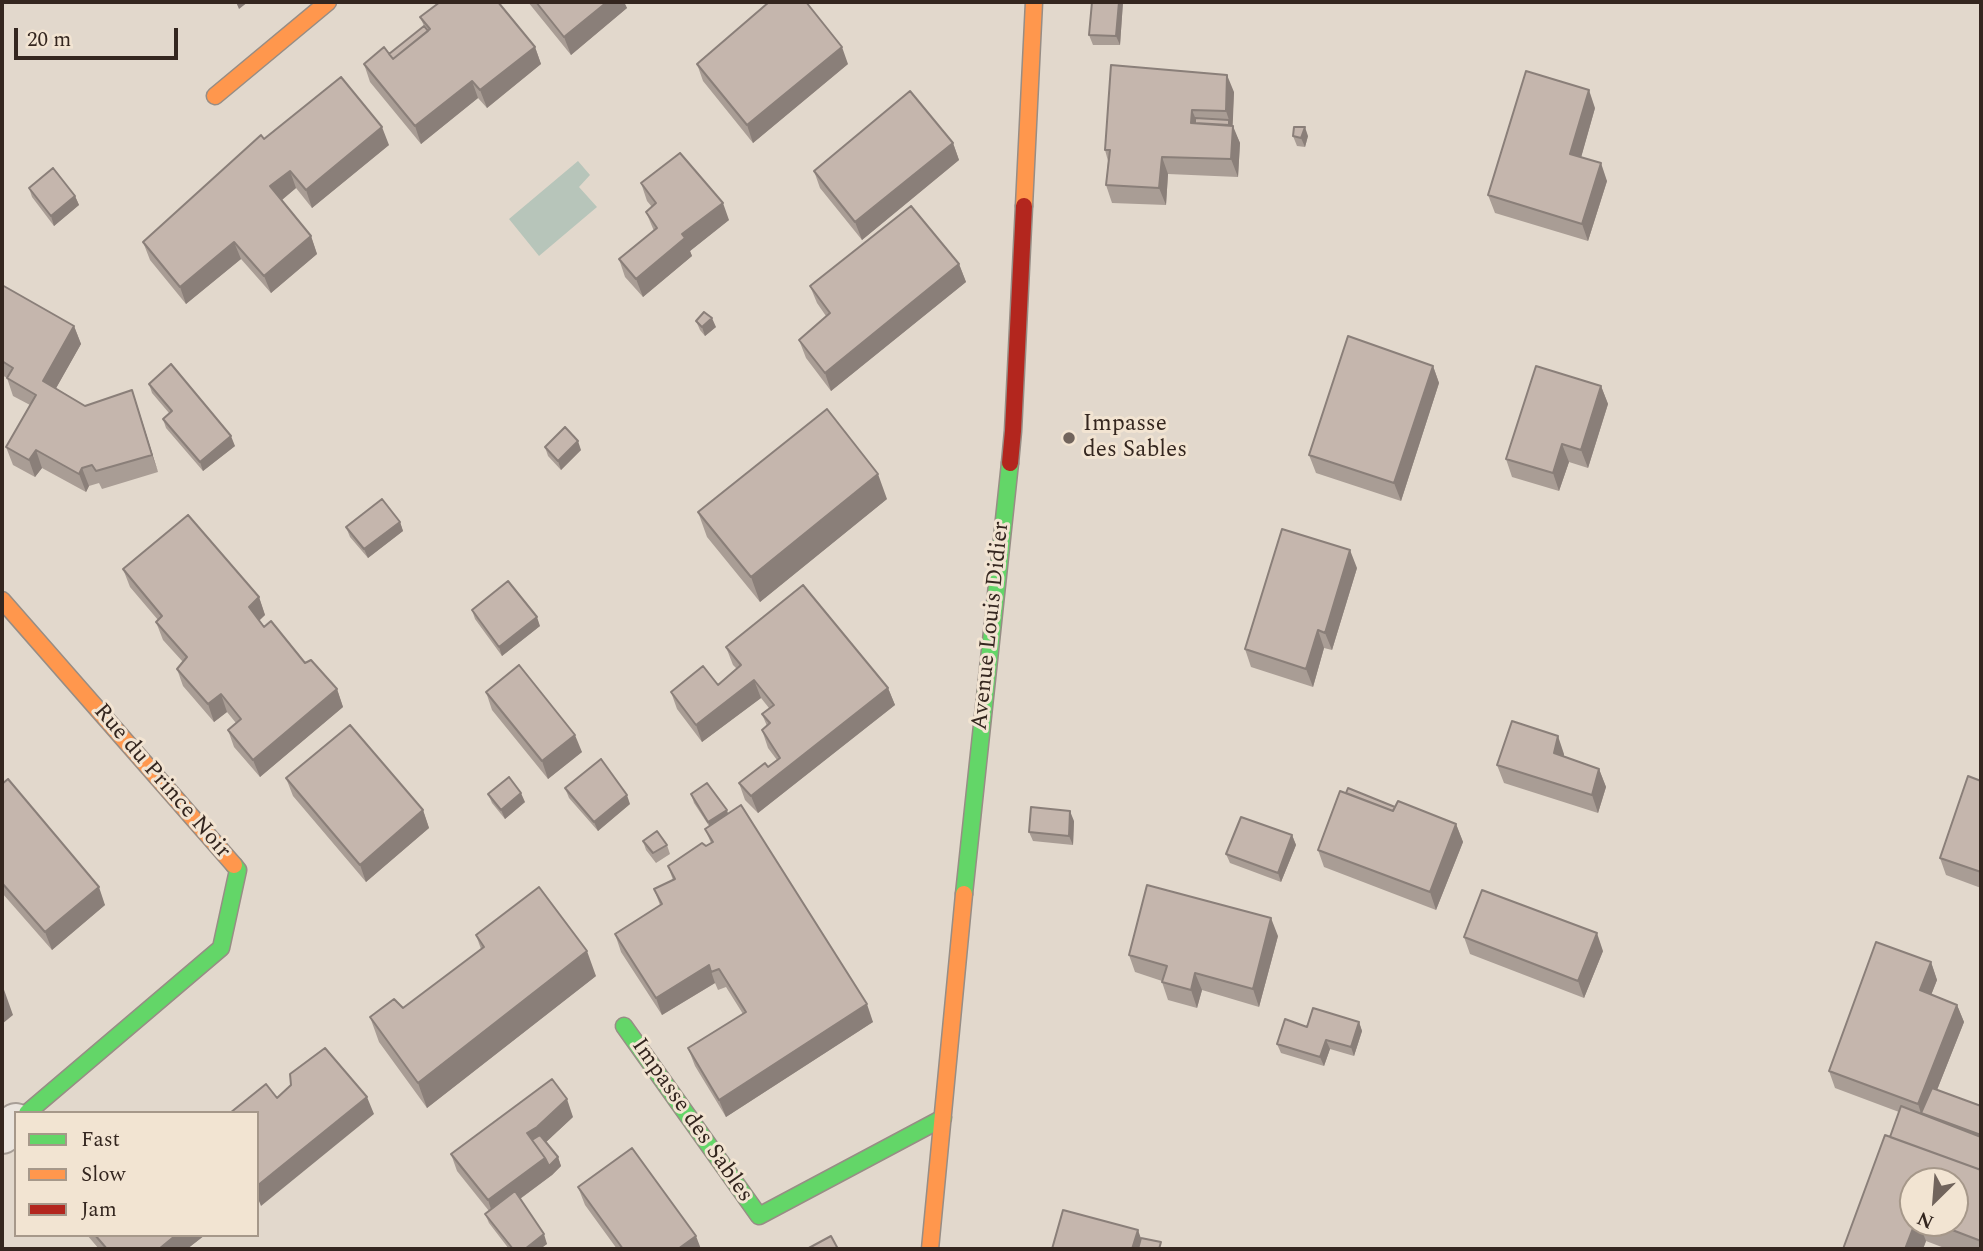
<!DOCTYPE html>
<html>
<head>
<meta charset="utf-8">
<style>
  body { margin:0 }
  #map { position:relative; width:1983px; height:1251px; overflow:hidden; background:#e2d8cc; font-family:Spectral,serif }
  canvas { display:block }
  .frame { position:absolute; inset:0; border:4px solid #34261f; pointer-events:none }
  .legend { position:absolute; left:14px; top:1111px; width:245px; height:126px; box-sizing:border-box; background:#f2e4d2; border:2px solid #a6988a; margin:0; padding:9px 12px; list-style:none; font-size:21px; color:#34261f }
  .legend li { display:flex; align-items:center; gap:14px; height:35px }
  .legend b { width:35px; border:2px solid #a6988a }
  .north { position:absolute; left:1899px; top:1167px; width:70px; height:70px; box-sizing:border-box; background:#f2e4d2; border:2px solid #a6988a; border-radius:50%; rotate:205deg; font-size:19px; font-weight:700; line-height:28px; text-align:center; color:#34261f }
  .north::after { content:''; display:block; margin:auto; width:24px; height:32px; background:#71645c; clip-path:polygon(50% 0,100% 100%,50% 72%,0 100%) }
  .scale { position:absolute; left:14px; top:28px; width:164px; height:32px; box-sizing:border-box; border:4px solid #34261f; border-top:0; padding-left:9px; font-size:21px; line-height:24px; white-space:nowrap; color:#34261f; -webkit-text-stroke:5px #f2e4d2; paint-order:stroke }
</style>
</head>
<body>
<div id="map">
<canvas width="1983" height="1251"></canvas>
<div class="frame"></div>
<ul class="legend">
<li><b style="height:9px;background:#63d668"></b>Fast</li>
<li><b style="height:9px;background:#ff974d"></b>Slow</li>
<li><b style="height:9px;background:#b3261e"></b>Jam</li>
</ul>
<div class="north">N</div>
<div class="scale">20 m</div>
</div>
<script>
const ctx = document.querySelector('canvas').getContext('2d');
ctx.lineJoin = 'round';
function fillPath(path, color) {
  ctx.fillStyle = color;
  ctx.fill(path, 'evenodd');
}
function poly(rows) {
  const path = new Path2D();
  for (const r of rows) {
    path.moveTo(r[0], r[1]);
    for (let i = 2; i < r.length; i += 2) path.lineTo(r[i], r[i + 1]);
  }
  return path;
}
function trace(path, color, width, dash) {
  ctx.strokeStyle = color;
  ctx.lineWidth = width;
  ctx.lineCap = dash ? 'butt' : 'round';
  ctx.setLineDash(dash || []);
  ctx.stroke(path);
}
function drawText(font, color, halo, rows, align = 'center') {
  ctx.font = font + ' Spectral,serif';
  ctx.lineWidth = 6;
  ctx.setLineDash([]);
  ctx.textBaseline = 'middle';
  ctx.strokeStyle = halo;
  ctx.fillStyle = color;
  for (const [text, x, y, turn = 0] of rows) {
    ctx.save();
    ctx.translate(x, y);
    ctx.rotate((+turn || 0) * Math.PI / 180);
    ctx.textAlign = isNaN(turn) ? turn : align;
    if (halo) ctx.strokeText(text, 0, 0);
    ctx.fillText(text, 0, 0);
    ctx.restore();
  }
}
const water = poly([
  [578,161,590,175,579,187,597,207,539,256,509,219]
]);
const street = poly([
  [2,1134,16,1123]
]);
const fast = poly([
  [964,894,1010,463],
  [624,1026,759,1216,943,1118],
  [27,1113,221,948,238,870,234,865]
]);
const slow = poly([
  [215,96,328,2],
  [1024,206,1034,2],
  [2,600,234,865],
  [930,1249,964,894]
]);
const jam = poly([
  [1010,463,1013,431,1024,206]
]);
const wall = poly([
  [528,2,624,2,627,8,571,55],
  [1123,2,1120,45,1093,45,1089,35],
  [420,17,535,47,541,64,487,108,478,98,421,144,370,82,364,64,389,54,424,26],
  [697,64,848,64,753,143,703,81],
  [1111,65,1234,92,1232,126,1240,143,1238,177,1168,174,1166,205,1112,203,1106,185,1108,161,1105,150],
  [1595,108,1581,157,1607,181,1588,241,1495,213,1488,195],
  [1293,136,1308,136,1305,147,1297,146],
  [264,139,389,145,312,208,296,188,282,200,311,236,317,254,271,293,241,259,186,304,150,260,143,242],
  [953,143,959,160,862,240,820,188,814,171],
  [641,183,729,220,690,251,692,256,643,297,625,277,619,259,654,231,646,212,652,207,647,201],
  [29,188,75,196,79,205,54,226,32,197],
  [959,264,966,282,831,391,806,358,799,340,826,316,817,303,810,286],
  [2,285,74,326,81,344,56,388,85,406,132,390,158,472,102,489,99,483,89,486,86,492,42,468,35,477,13,465,6,447,30,405,13,396,7,378,2,375],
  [696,321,716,327,705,336,700,330],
  [1433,366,1439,383,1401,501,1316,473,1309,455],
  [149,384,235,446,203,471,166,428,163,419,169,413,152,393],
  [1601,386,1608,404,1588,468,1569,462,1559,491,1512,477,1506,459],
  [545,447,581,450,561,470,548,456],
  [887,499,760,602,707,537,698,512],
  [400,522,403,531,368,558,350,537,346,527],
  [1357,568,1332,650,1324,648,1313,687,1251,667,1245,649],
  [123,569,259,597,265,615,259,621,264,627,305,663,337,689,343,707,260,777,234,747,228,730,236,723,227,712,214,722,183,686,177,669,183,662,163,640,156,622,158,620,130,587],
  [472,610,540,626,502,656,475,619],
  [726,647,888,688,895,705,758,813,745,800,739,783,768,767,777,760,768,748,762,730,767,726,762,714,769,708,761,698,702,742,677,709,671,692,718,685,737,669,733,665],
  [486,692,582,752,548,779,492,710],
  [1564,754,1564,757,1599,769,1606,787,1598,813,1504,783,1497,765],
  [286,778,423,810,429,828,366,882,293,796],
  [1981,781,1981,888,1946,875,1940,858],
  [2,784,105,905,52,950,2,893],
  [565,788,630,804,598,831,569,798],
  [488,794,525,802,505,819,492,803],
  [691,794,728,814,873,1022,726,1117,695,1066,688,1048,743,1014,726,987,718,990,715,983,662,1015,621,952,615,934,660,905,654,889,673,880,668,866,711,843,705,829,709,826,694,803],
  [1395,807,1456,824,1463,842,1436,910,1324,867,1318,850],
  [1074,821,1073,845,1033,841,1029,832],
  [1292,835,1296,845,1281,882,1230,863,1226,854],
  [643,841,667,845,670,854,656,863,646,850],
  [476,935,596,976,427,1108,379,1042,370,1017,403,1008,481,949],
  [1278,936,1259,1007,1202,990,1197,1008,1168,1000,1162,982,1162,981,1135,972,1129,955],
  [1464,937,1603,951,1584,998,1470,954],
  [1876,942,1931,962,1937,980,1931,995,1957,1005,1964,1022,1937,1090,1981,1106,1981,1249,1947,1249,1926,1241,1923,1249,1843,1249,1885,1135,1890,1137,1899,1112,1835,1088,1829,1071],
  [1913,1181,1955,1181,1955,1223,1913,1223],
  [1359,1022,1362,1031,1354,1056,1330,1049,1324,1066,1281,1053,1277,1044,1307,1027],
  [573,1117,546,1142,558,1157,561,1166,552,1175,520,1199,547,1244,540,1249,509,1249,489,1223,485,1214,489,1211,457,1171,451,1154],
  [578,1187,701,1249,617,1249,585,1205],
  [87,1235,205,1235,187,1249,99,1249]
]);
const shadedWall = poly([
  [236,2,248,2,239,9],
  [607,2,624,2,627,8,571,55,564,37],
  [1119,2,1123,2,1120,45,1116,36],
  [535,47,541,64,487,108,480,90],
  [842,47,848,64,753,143,747,125],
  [1227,75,1234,92,1232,143,1228,133,1229,120,1226,111],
  [472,81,478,98,421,144,415,126],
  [1589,90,1595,108,1577,172,1570,154],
  [1192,110,1199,127,1191,123],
  [1233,126,1240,143,1238,177,1231,159],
  [382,127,389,145,312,208,306,190],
  [1305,127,1308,136,1305,147,1301,138],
  [953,143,959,160,862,240,855,222],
  [1162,157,1168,174,1166,205,1159,188],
  [1601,163,1607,181,1588,241,1582,224],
  [290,171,296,188,277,204,270,186],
  [75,196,79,205,54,226,51,216],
  [723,203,729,220,690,251,692,256,643,297,636,279,682,234],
  [311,236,317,254,271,293,264,276],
  [234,242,241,259,186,304,180,287],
  [959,264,966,282,831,391,825,373],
  [712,318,716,327,705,336,702,327],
  [74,326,81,344,50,399,43,381],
  [1433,366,1439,383,1401,501,1394,483],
  [1601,386,1608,404,1588,468,1581,450],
  [132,390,138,408,158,472,152,455],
  [231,436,235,446,203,471,200,462],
  [578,441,581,450,561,470,558,461],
  [1562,444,1569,462,1559,491,1553,473],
  [36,450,42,468,35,477,29,460],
  [82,468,89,486,86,492,79,474],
  [878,474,887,499,760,602,751,577],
  [400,522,403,531,368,558,364,549],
  [1350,550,1357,568,1332,650,1325,633],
  [259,597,265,615,255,624,249,607],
  [537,617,540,626,502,656,499,647],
  [1318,630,1324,648,1313,687,1306,669],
  [754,680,761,698,702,742,696,725],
  [888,688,895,705,758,813,751,796],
  [337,689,343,707,260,777,253,760],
  [221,694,227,712,214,722,208,704],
  [575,735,582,752,548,779,542,761],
  [1558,736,1564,754,1561,771,1554,753],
  [1599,769,1606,787,1598,813,1592,795],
  [521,793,525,802,505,819,501,810],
  [627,795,630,804,598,831,594,822],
  [423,810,429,828,366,882,360,865],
  [727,810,730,820,712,831,708,822],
  [1070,811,1074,821,1073,845,1069,836],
  [1456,824,1463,842,1436,910,1430,892],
  [1292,835,1296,845,1281,882,1278,873],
  [99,887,105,905,52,950,45,932],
  [1271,918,1278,936,1259,1007,1253,989],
  [1597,933,1603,951,1584,998,1578,981],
  [587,951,596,976,427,1108,418,1083],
  [1931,962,1937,980,1926,1008,1920,990],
  [709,965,715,983,662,1015,656,998],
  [1195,973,1202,990,1197,1008,1191,990],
  [2,984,13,1015,2,1024],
  [867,1004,873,1022,726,1117,719,1100],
  [1957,1005,1964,1022,1927,1115,1921,1113,1918,1104],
  [1359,1022,1362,1031,1354,1056,1351,1047],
  [1326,1040,1330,1049,1324,1066,1320,1057],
  [367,1097,374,1114,261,1206,257,1196,257,1186],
  [567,1099,573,1117,544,1144,536,1149,527,1133],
  [558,1157,561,1166,552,1175,494,1218,488,1200,545,1158],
  [1915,1223,1919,1223,1926,1241,1923,1249,1905,1249],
  [1138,1230,1144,1247,1144,1249,1132,1249],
  [544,1234,547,1244,540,1249,525,1249],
  [176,1235,205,1235,187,1249,159,1249],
  [696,1236,701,1249,678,1249]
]);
const building = poly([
  [440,2,498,2,535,47,480,90,472,81,415,126,364,64,384,47,393,59,430,29,420,17,440,2],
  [536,2,607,2,564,37,536,2],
  [769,2,806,2,842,47,747,125,697,64,769,2],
  [1092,2,1119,2,1116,36,1089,35,1092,2],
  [424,26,428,31,393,59,389,54,424,26],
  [1111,65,1227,75,1226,111,1192,110,1191,123,1233,126,1231,159,1162,157,1159,188,1106,185,1110,150,1105,150,1111,65],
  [1526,71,1589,90,1570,154,1601,163,1582,224,1488,195,1526,71],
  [341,77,382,127,306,190,290,171,270,186,311,236,264,276,234,242,180,287,143,242,261,135,264,139,341,77],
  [910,91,953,143,855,222,814,171,910,91],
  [1195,118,1229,120,1229,125,1195,123,1195,118],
  [1294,127,1305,127,1301,138,1293,136,1294,127],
  [680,153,723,203,682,234,685,238,636,279,619,259,657,228,646,212,656,203,641,183,680,153],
  [53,168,75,196,51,216,29,188,53,168],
  [911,206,959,264,825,373,799,340,830,313,810,286,911,206],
  [2,285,74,326,43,381,85,406,132,390,152,455,96,471,92,465,82,468,79,474,36,450,29,460,6,447,36,395,7,378,13,368,2,361,2,285],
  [704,312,712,318,702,327,696,321,704,312],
  [1348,336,1433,366,1394,483,1309,455,1348,336],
  [171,364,231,436,200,462,163,419,172,411,149,384,171,364],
  [1536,366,1601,386,1581,450,1562,444,1553,473,1506,459,1536,366],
  [827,409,878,474,751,577,698,512,827,409],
  [565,427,578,441,558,461,545,447,565,427],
  [382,499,400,522,364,549,346,527,382,499],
  [188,515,259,597,249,607,264,627,271,621,305,663,311,660,337,689,253,760,228,730,241,719,221,694,208,704,177,669,187,657,156,622,162,616,123,569,188,515],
  [1282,529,1350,550,1325,633,1318,630,1306,669,1245,649,1282,529],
  [508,581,537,617,499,647,472,610,508,581],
  [803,585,888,688,751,796,739,783,765,763,768,767,780,758,762,730,770,723,762,714,774,705,754,680,696,725,671,692,703,666,718,685,741,665,726,647,803,585],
  [519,665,575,735,542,761,486,692,519,665],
  [1512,721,1558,736,1554,753,1599,769,1592,795,1497,765,1512,721],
  [350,725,423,810,360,865,286,778,350,725],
  [601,759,627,795,594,822,565,788,601,759],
  [1968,776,1981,781,1981,872,1940,858,1968,776],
  [509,777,521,793,501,810,488,794,509,777],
  [8,779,99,887,45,932,2,883,2,784,8,779],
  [707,783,727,810,708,822,691,794,707,783],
  [1348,788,1395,807,1393,811,1346,793,1348,788],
  [1340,791,1393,811,1398,801,1456,824,1430,892,1318,850,1340,791],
  [741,805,867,1004,719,1100,688,1048,746,1012,719,969,711,972,709,965,656,998,615,934,662,904,654,889,675,879,668,866,702,843,706,846,713,842,705,829,741,805],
  [1031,807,1070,811,1069,836,1029,832,1031,807],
  [1241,817,1292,835,1278,873,1226,854,1241,817],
  [657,831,667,845,653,853,643,841,657,831],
  [1147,885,1271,918,1253,989,1195,973,1191,990,1162,982,1167,966,1129,955,1147,885],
  [539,887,587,951,418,1083,370,1017,394,999,403,1008,484,947,476,935,539,887],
  [1482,890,1597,933,1578,981,1464,937,1482,890],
  [1876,942,1931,962,1920,990,1957,1005,1918,1104,1829,1071,1876,942],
  [1313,1008,1359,1022,1351,1047,1326,1040,1320,1057,1277,1044,1285,1019,1307,1027,1313,1008],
  [325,1048,367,1097,257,1186,257,1113,230,1113,266,1084,277,1098,291,1085,290,1074,325,1048],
  [552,1079,567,1099,537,1127,527,1133,545,1158,488,1200,451,1154,552,1079],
  [1932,1088,1981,1106,1981,1135,1921,1113,1932,1088],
  [1901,1106,1981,1137,1981,1170,1890,1137,1901,1106],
  [540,1135,558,1157,549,1166,545,1158,532,1140,540,1135],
  [1885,1135,1981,1170,1981,1241,1934,1223,1955,1223,1955,1181,1913,1181,1913,1223,1915,1223,1905,1249,1843,1249,1885,1135],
  [632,1148,696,1236,678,1249,623,1249,578,1187,632,1148],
  [515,1191,544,1234,525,1249,513,1249,485,1214,515,1191],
  [1063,1210,1138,1230,1132,1249,1052,1249,1063,1210],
  [95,1235,176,1235,159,1249,107,1249,95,1235],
  [831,1236,838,1249,807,1249,831,1236],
  [1141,1238,1161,1242,1159,1249,1138,1249,1141,1238]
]);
const markers = [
  [1069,438,7,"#71645c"]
];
const poiNames = [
  ["Impasse",1083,425],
  ["des Sables",1083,451]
];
const streetNames = [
  ["Avenue Louis Didier",992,626,-84],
  ["Rue du Prince Noir",161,782,49],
  ["Impasse des Sables",691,1121,55]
];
fillPath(water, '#b7c5ba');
trace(street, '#a79e96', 42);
trace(fast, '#978d85', 19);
trace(slow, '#978d85', 19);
trace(jam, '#978d85', 19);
trace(street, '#eae4dd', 38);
trace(fast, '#63d668', 16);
trace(slow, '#ff974d', 16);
trace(jam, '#b3261e', 16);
fillPath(wall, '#a99d95');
fillPath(shadedWall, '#8a7f79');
fillPath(building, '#c5b6ad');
trace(building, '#8a7f79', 2);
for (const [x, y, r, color] of markers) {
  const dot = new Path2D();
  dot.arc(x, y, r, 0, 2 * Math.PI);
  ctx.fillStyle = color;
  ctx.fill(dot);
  trace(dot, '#f2e4d2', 2.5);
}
drawText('23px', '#34261f', '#f2e4d2', poiNames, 'left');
drawText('23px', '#34261f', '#f2e4d2', streetNames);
</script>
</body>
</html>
